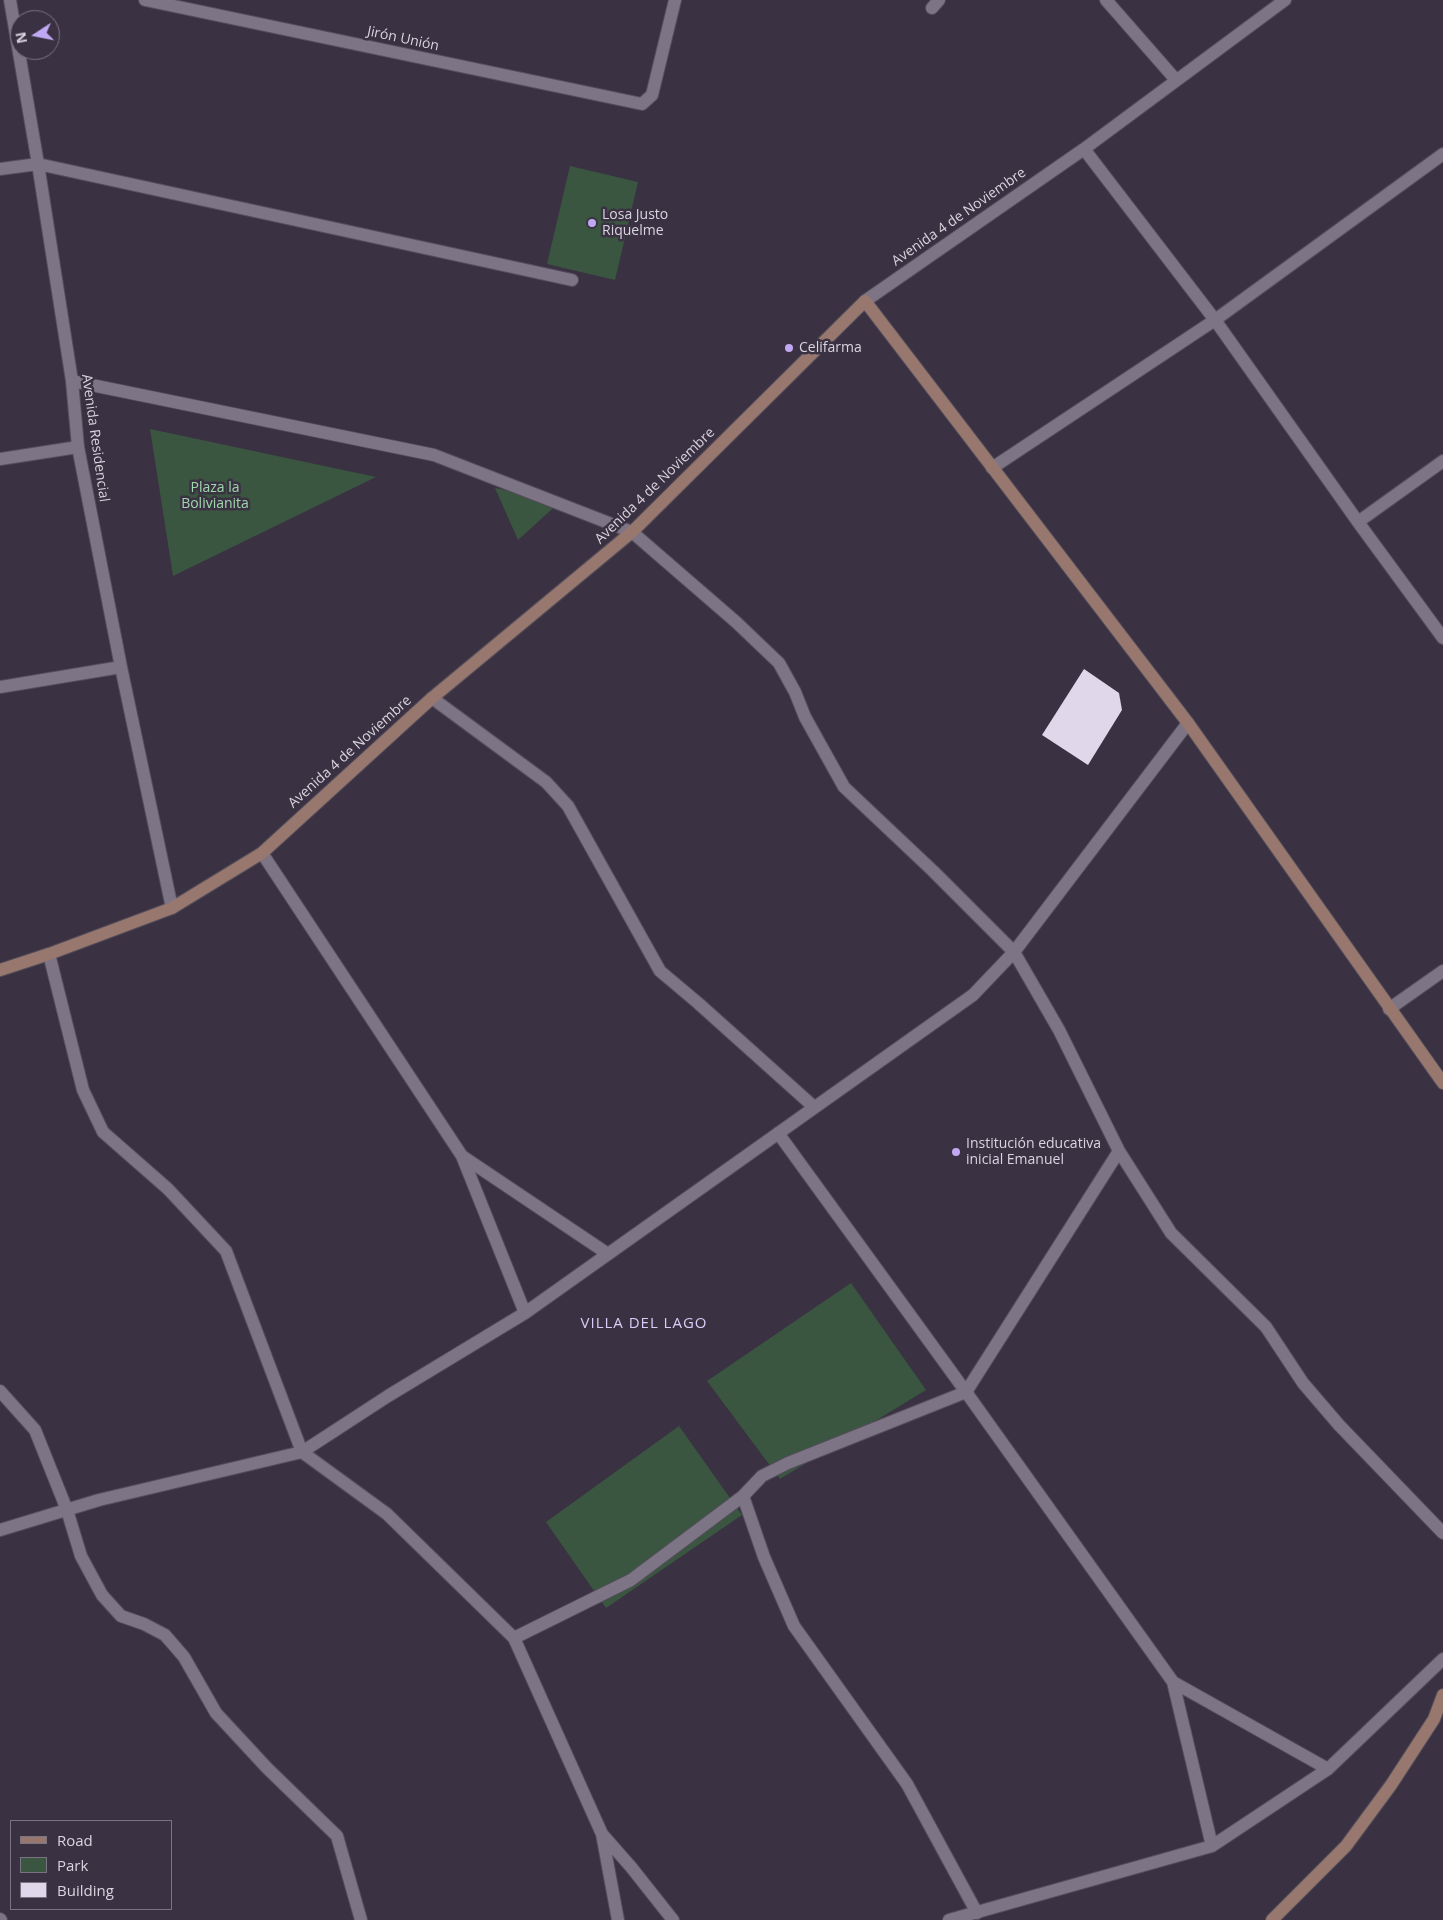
<!DOCTYPE html>
<html>
<head>
<meta charset="utf-8">
<style>
  body { margin:0 }
  #map { position:relative; width:1443px; height:1920px; overflow:hidden; background:#3a3242; font-family:"Open Sans",sans-serif }
  canvas { display:block }
  .legend { position:absolute; left:10px; top:1820px; width:162px; height:90px; box-sizing:border-box; background:#3a3242; border:1px solid #7a7381; margin:0; padding:6px 9px; list-style:none; font-size:15px; color:#d9d4df }
  .legend li { display:flex; align-items:center; gap:10px; height:25px }
  .legend b { width:25px; border:1px solid #7a7381 }
  .north { position:absolute; left:10px; top:10px; width:50px; height:50px; box-sizing:border-box; background:#3a3242; border:1px solid #7a7381; border-radius:50%; rotate:259deg; font-size:14px; font-weight:700; line-height:20px; text-align:center; color:#d9d4df }
  .north::after { content:''; display:block; margin:auto; width:18px; height:22px; background:#c1a8f3; clip-path:polygon(50% 0,100% 100%,50% 72%,0 100%) }
</style>
</head>
<body>
<div id="map">
<canvas width="1443" height="1920"></canvas>
<ul class="legend">
<li><b style="height:6px;background:#98786e"></b>Road</li>
<li><b style="height:14px;background:#3a5540"></b>Park</li>
<li><b style="height:14px;background:#e1d7eb"></b>Building</li>
</ul>
<div class="north">N</div>
</div>
<script>
const ctx = document.querySelector('canvas').getContext('2d');
ctx.lineJoin = 'round';
function fillPath(path, color) {
  ctx.fillStyle = color;
  ctx.fill(path, 'evenodd');
}
function poly(rows) {
  const path = new Path2D();
  for (const r of rows) {
    path.moveTo(r[0], r[1]);
    for (let i = 2; i < r.length; i += 2) path.lineTo(r[i], r[i + 1]);
  }
  return path;
}
function trace(path, color, width, dash) {
  ctx.strokeStyle = color;
  ctx.lineWidth = width;
  ctx.lineCap = dash ? 'butt' : 'round';
  ctx.setLineDash(dash || []);
  ctx.stroke(path);
}
function drawText(font, color, halo, rows, align = 'center') {
  ctx.font = font + ' "Open Sans",sans-serif';
  ctx.lineWidth = 5;
  ctx.setLineDash([]);
  ctx.textBaseline = 'middle';
  ctx.strokeStyle = halo;
  ctx.fillStyle = color;
  for (const [text, x, y, turn = 0] of rows) {
    ctx.save();
    ctx.translate(x, y);
    ctx.rotate((+turn || 0) * Math.PI / 180);
    ctx.textAlign = isNaN(turn) ? turn : align;
    if (halo) ctx.strokeText(text, 0, 0);
    ctx.fillText(text, 0, 0);
    ctx.restore();
  }
}
const green = poly([
  [570,166,638,182,615,280,547,264],
  [150,429,376,477,173,576],
  [495,488,561,501,518,540],
  [851,1283,926,1390,780,1479,707,1381],
  [679,1426,742,1515,606,1608,546,1522]
]);
const building = poly([
  [1084,669,1119,693,1122,710,1088,765,1042,735]
]);
const lane = poly([
  [0,459,78,447]
]);
const street = poly([
  [10,0,38,164,72,381,78,447,121,667,172,908],
  [145,0,642,104,652,95,675,0],
  [1106,0,1176,80],
  [932,8,939,0],
  [1084,149,1215,320,1358,522,1443,638],
  [0,169,38,164,572,280],
  [865,301,1084,149,1285,0],
  [72,381,434,455,632,532,736,622,779,663,795,692,805,717,844,787,933,871,1014,952,1059,1030,1119,1151,1171,1233,1266,1327,1303,1383,1339,1425,1443,1533],
  [992,468,1215,320,1443,154],
  [1358,522,1443,461],
  [0,687,121,667],
  [432,698,546,782,568,806,660,971,698,1003,814,1107],
  [262,853,462,1156,525,1313],
  [49,954,83,1090,103,1132,168,1189,226,1251,302,1452,387,1514,514,1638,602,1834,631,1867,673,1920],
  [1389,1009,1443,971],
  [778,1133,966,1392,1173,1682,1212,1846],
  [462,1156,608,1254],
  [0,1391,35,1430,67,1510,81,1556,102,1595,121,1616,144,1624,165,1635,184,1657,216,1713,267,1768,337,1836,361,1920],
  [743,1496,764,1557,794,1626,907,1784,977,1913],
  [0,1530,99,1500,302,1452,388,1396,525,1313,973,995,1014,952,1188,723],
  [514,1638,631,1580,743,1496,762,1476,788,1463,966,1392,1119,1151],
  [1173,1682,1328,1769],
  [602,1834,618,1920],
  [0,1919,1,1920],
  [949,1920,1212,1846,1328,1769,1443,1659]
]);
const secondary = poly([
  [0,970,49,954,172,908,262,853,432,698,632,532,865,301,1188,723,1443,1083],
  [1272,1920,1346,1846,1391,1785,1434,1719,1443,1695]
]);
const markers = [
  [592,223,5,"#c1a8f3"],
  [789,348,5,"#c1a8f3"],
  [956,1152,5,"#c1a8f3"]
];
const streetNames = [
  ["Jirón Unión",403,39,12],
  ["Avenida 4 de Noviembre",959,217,-35],
  ["Avenida Residencial",95,438,82],
  ["Avenida 4 de Noviembre",655,486,-44],
  ["Avenida 4 de Noviembre",350,752,-42]
];
const poiNames = [
  ["Losa Justo",602,215],
  ["Riquelme",602,231],
  ["Celifarma",799,348],
  ["Institución educativa",966,1144],
  ["inicial Emanuel",966,1160]
];
const parkNames = [
  ["Plaza la",215,488],
  ["Bolivianita",215,504]
];
const neighbourhoodNames = [
  ["VILLA DEL LAGO",644,1324]
];
fillPath(green, '#3a5540');
fillPath(building, '#e1d7eb');
trace(lane, '#554e5b', 14);
trace(street, '#554e5b', 14);
trace(secondary, '#554e5b', 14);
trace(lane, '#7d7486', 12);
trace(street, '#7d7486', 12);
trace(secondary, '#98786e', 12);
for (const [x, y, r, color] of markers) {
  const dot = new Path2D();
  dot.arc(x, y, r, 0, 2 * Math.PI);
  ctx.fillStyle = color;
  ctx.fill(dot);
  trace(dot, '#3a3242', 2);
}
drawText('14px', '#d9d4df', '#3a3242', streetNames);
drawText('14px', '#d9d4df', '#3a3242', poiNames, 'left');
drawText('14px', '#9fd8aa', '#3a3242', parkNames);
ctx.letterSpacing = '1px';
drawText('15px', '#d9ccf7', '#3a3242', neighbourhoodNames);
ctx.letterSpacing = '0px';
</script>
</body>
</html>
